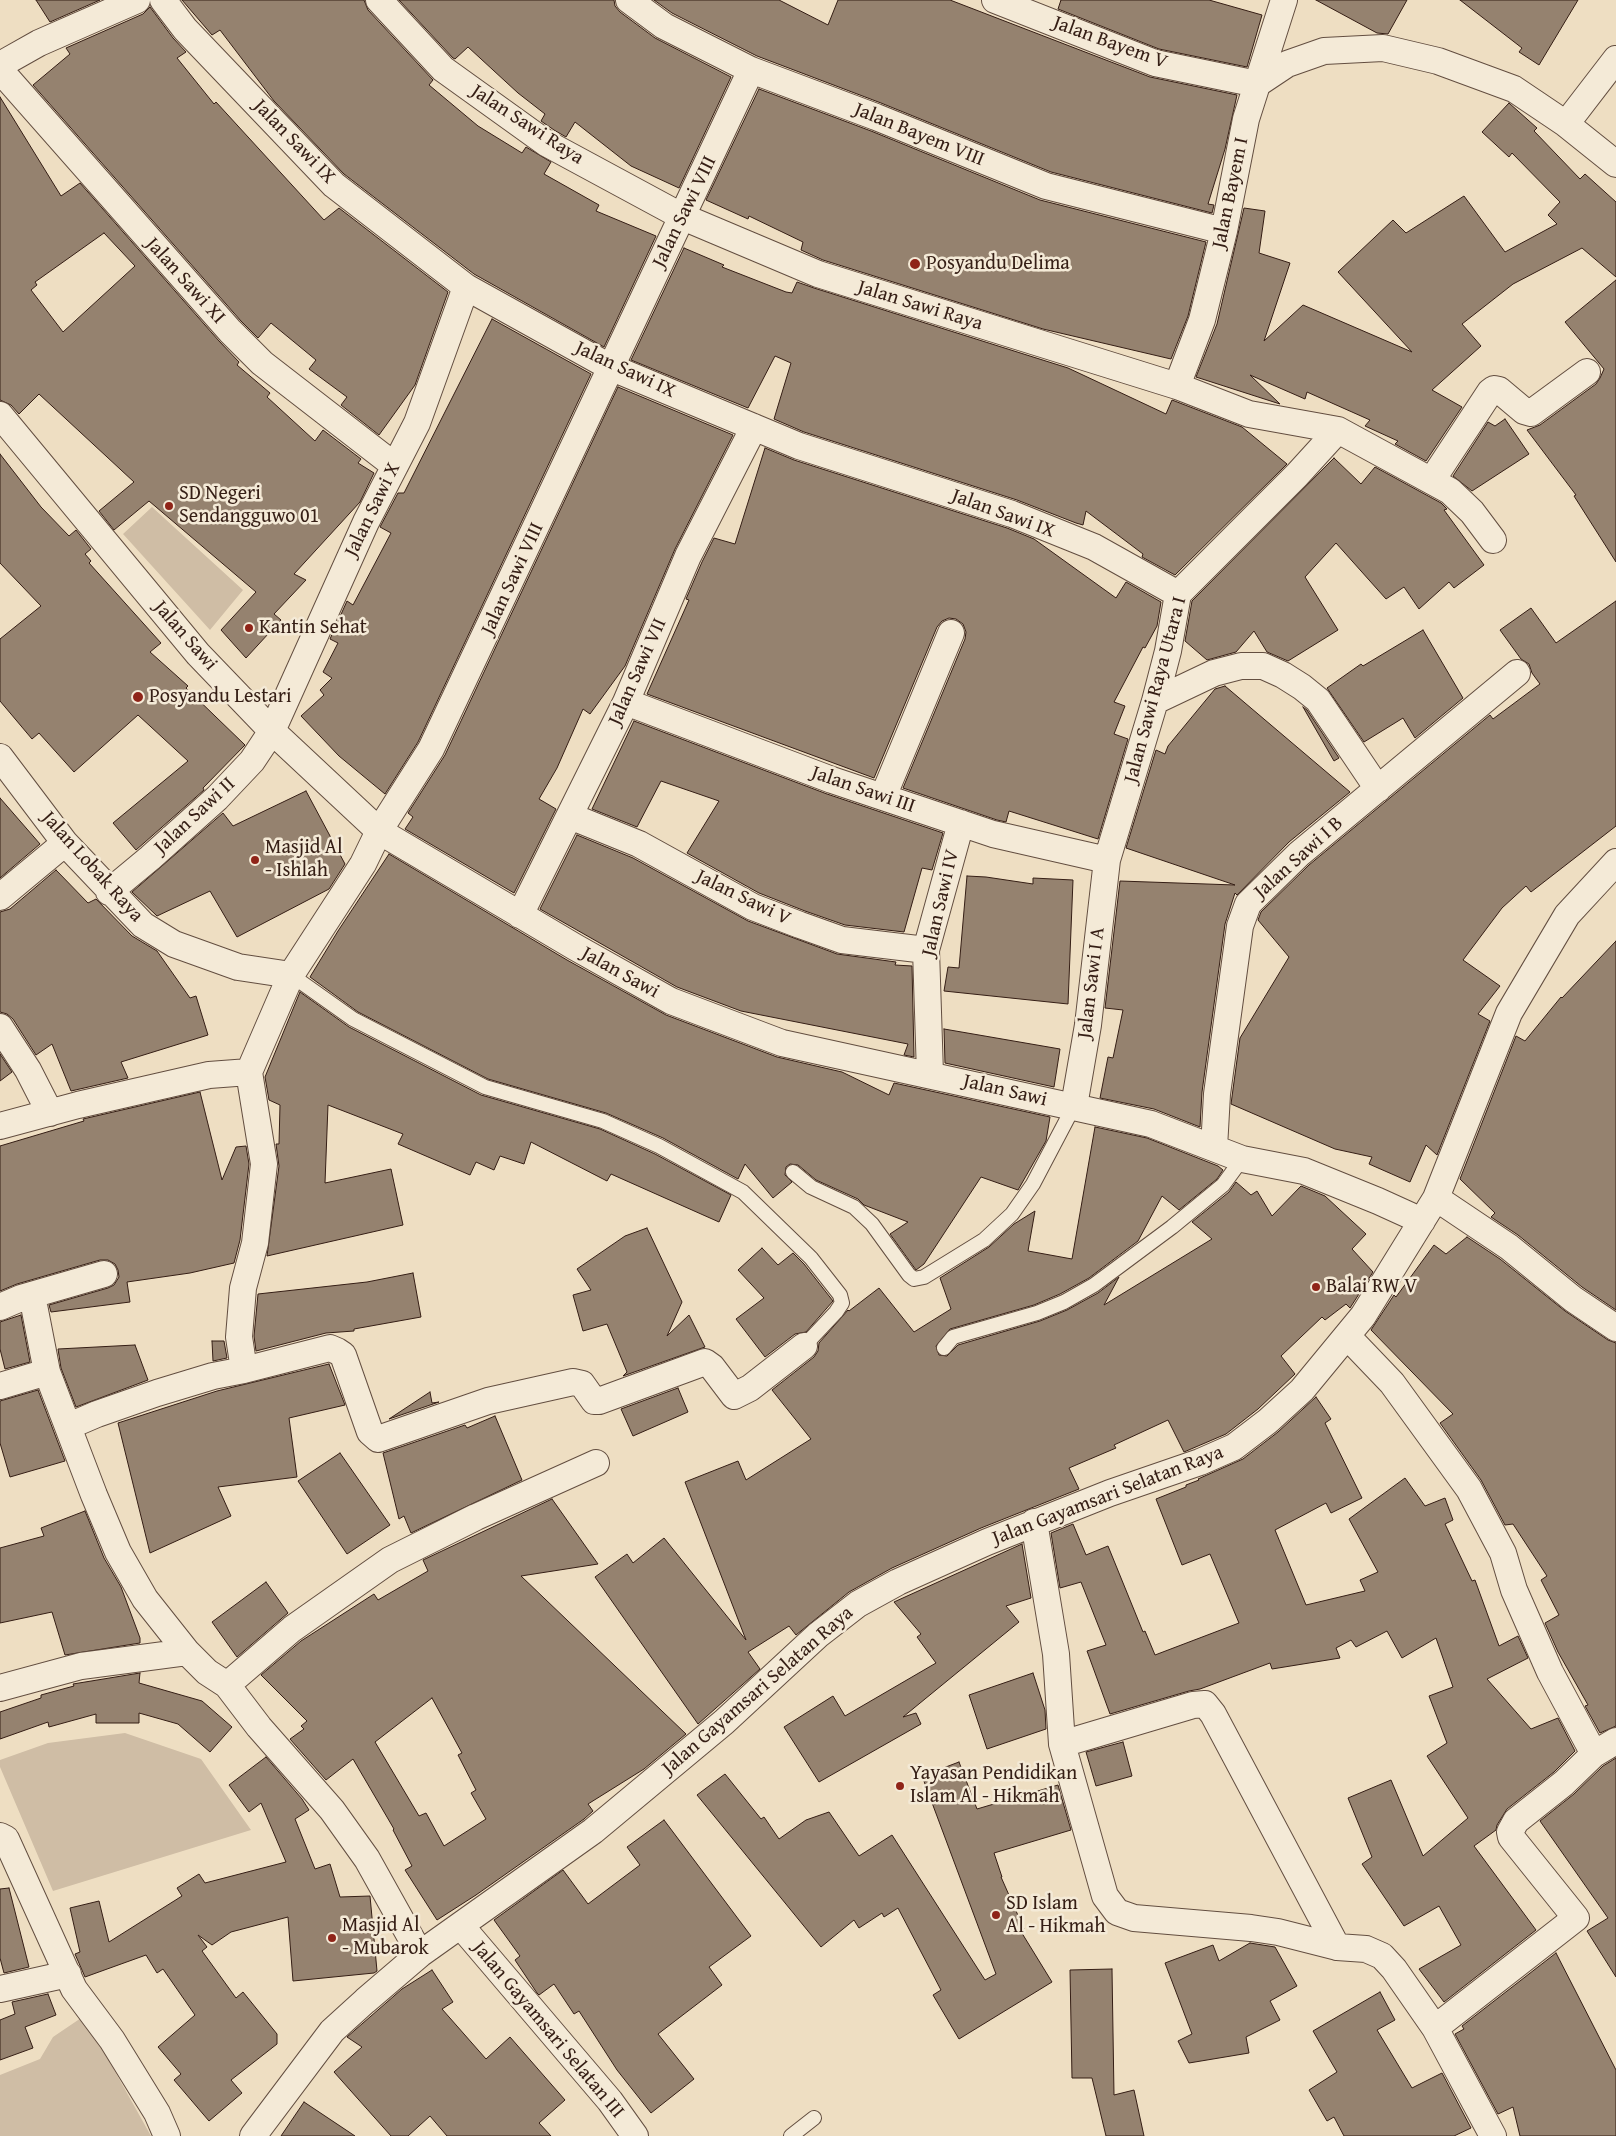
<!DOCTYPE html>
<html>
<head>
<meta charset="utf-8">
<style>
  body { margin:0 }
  canvas { display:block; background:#eedec2 }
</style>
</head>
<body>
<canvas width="1616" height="2136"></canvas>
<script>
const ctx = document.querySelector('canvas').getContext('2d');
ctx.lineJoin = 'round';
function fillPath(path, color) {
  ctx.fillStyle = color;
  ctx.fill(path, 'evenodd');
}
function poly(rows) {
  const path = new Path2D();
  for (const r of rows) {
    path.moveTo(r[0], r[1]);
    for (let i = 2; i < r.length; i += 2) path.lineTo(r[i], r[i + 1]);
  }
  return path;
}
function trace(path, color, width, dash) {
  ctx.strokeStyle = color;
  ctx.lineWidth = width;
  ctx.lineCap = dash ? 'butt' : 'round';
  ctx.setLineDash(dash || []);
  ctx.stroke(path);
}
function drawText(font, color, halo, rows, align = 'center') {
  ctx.font = font + ' "Gentium Book Plus",serif';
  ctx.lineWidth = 5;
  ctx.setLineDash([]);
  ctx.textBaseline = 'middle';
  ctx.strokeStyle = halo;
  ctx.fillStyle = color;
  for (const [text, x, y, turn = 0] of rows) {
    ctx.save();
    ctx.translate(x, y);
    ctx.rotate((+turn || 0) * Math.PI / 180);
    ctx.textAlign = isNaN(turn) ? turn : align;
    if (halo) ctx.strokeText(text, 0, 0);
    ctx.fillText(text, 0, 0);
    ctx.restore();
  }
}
const green = poly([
  [152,507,243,590,210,630,123,534],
  [125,1733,201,1759,251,1830,53,1891,0,1767,0,1760,48,1743],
  [84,2016,151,2136,0,2136,0,2075,40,2059,53,2037]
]);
const building = poly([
  [36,0,100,0,50,22,36,0],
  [182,0,364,0,368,10,433,80,429,85,478,126,522,153,526,147,551,162,544,174,599,205,596,211,656,236,604,347,474,274,344,174,274,101,220,30,212,35,182,0],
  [399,0,614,0,615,6,620,12,655,38,731,77,679,188,631,166,575,122,566,137,554,130,541,121,545,114,518,93,468,47,455,59,453,58,399,0],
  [654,0,779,0,828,25,838,0,950,0,1150,77,1237,95,1225,149,1208,204,1214,205,1212,213,1051,172,881,103,757,56,672,13,654,0],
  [1061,0,1209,0,1262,15,1247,67,1159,49,1058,9,1061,0],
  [1316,0,1407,0,1388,34,1377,33,1316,0],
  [1460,0,1578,0,1539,65,1519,52,1522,48,1460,0],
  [150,7,173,38,186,52,177,58,214,104,216,102,324,220,339,208,448,292,415,385,379,435,341,405,347,397,309,369,316,360,271,323,258,338,241,321,33,85,70,54,66,48,143,14,150,7],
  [759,89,871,131,1040,200,1206,242,1188,316,1171,359,1043,329,823,260,801,250,803,242,749,216,748,219,706,200,759,89],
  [0,97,61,196,80,183,219,341,239,362,237,365,270,393,267,397,315,441,323,430,361,459,358,463,374,473,360,502,294,574,306,580,274,614,281,620,246,658,221,630,256,592,149,501,114,530,99,511,134,482,39,394,19,414,11,405,0,400,0,97],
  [104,233,135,266,63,332,31,290,37,285,35,282,104,233],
  [1509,103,1537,128,1534,131,1580,179,1585,174,1616,202,1616,277,1582,248,1513,284,1462,324,1481,346,1432,390,1462,407,1426,461,1395,444,1398,441,1365,426,1370,420,1307,392,1305,399,1250,375,1280,404,1196,377,1217,324,1244,208,1265,211,1259,253,1290,263,1264,341,1303,305,1412,352,1338,272,1393,220,1406,233,1464,196,1505,252,1557,224,1548,215,1560,202,1512,153,1509,157,1482,132,1509,103],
  [684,248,724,265,722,267,786,292,792,293,797,282,814,288,1068,368,1166,414,1172,400,1242,427,1287,464,1175,575,1142,557,1143,554,1086,511,1083,525,1076,523,1017,500,804,432,774,419,791,363,775,356,748,408,631,360,684,248],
  [1616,280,1616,562,1574,496,1576,495,1527,430,1540,425,1596,384,1600,378,1604,369,1565,322,1616,280],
  [492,319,591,374,418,742,385,794,339,756,301,716,324,695,320,690,332,678,323,672,338,643,330,639,347,601,353,605,391,533,380,527,398,493,404,493,492,319],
  [618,387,733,435,675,549,625,666,590,714,583,709,557,768,539,799,556,809,514,893,405,829,413,817,408,813,445,755,618,387],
  [1505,419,1529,454,1472,491,1453,476,1488,422,1495,426,1505,419],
  [765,448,794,460,1007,528,1034,539,1116,598,1126,582,1161,602,1157,626,1145,648,1143,647,1114,702,1125,706,1114,734,1128,739,1098,839,1009,811,1006,822,997,820,903,788,965,639,966,632,963,624,956,619,949,618,942,621,937,627,874,778,647,694,689,600,686,599,702,562,714,538,735,544,765,448],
  [0,454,41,507,69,536,76,530,91,549,85,554,91,561,89,563,161,643,150,652,188,686,186,688,245,745,203,788,204,790,136,850,113,823,188,761,138,715,74,772,39,733,32,739,0,701,0,639,41,606,0,563,0,454],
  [1334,458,1361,484,1375,467,1441,503,1447,509,1444,510,1484,565,1454,588,1449,582,1419,609,1404,587,1386,599,1336,543,1305,577,1338,630,1288,661,1267,652,1254,631,1236,652,1207,660,1185,641,1192,601,1334,458],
  [1616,601,1616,826,1531,892,1526,886,1502,908,1463,960,1500,986,1478,1014,1490,1021,1437,1155,1426,1145,1410,1182,1369,1164,1372,1157,1335,1149,1231,1104,1240,1038,1289,957,1258,920,1261,912,1309,865,1490,715,1493,719,1540,684,1532,673,1529,664,1521,659,1500,630,1531,608,1556,643,1616,601],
  [1423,630,1463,698,1415,738,1403,718,1364,742,1327,688,1361,664,1363,666,1423,630],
  [1225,686,1350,792,1289,842,1237,895,1235,893,1225,924,1202,1092,1200,1127,1154,1109,1100,1098,1108,1057,1113,1058,1123,1010,1105,1008,1120,881,1235,885,1126,848,1156,750,1165,754,1168,746,1215,689,1225,686],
  [1303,707,1307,710,1339,758,1334,761,1303,707],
  [634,721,827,794,943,833,932,870,922,868,904,932,845,925,805,911,759,893,687,853,719,801,661,781,637,827,592,809,634,721],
  [306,791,345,864,329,889,237,937,210,891,157,916,132,892,223,813,233,826,306,791],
  [0,798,40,844,0,878,0,798],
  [577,835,633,858,748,921,837,954,896,962,895,965,912,966,914,1057,904,1055,908,1044,741,1011,677,987,540,909,577,835],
  [389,854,567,960,666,1015,777,1057,842,1072,889,1095,894,1083,1050,1117,1046,1141,1018,1190,981,1177,924,1264,916,1270,890,1234,908,1222,864,1205,858,1199,816,1180,798,1165,790,1164,786,1167,785,1175,792,1182,773,1198,745,1164,738,1179,663,1138,606,1113,488,1079,358,1012,310,977,338,931,389,854],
  [56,870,88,903,96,899,132,936,157,951,190,998,196,996,208,1035,121,1062,128,1078,71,1091,52,1044,36,1055,13,1019,7,1014,0,1012,0,912,10,909,56,870],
  [967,876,986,877,1033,884,1033,878,1073,880,1068,1004,944,991,948,967,959,968,967,876],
  [1616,941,1616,1310,1582,1287,1518,1235,1491,1217,1495,1213,1460,1179,1516,1036,1525,1041,1561,997,1562,998,1616,941],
  [300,992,349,1027,481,1095,600,1129,655,1154,731,1195,719,1222,611,1174,607,1181,531,1142,524,1164,500,1156,494,1170,476,1162,470,1175,398,1144,403,1134,328,1105,325,1183,391,1169,403,1225,267,1256,279,1166,276,1144,279,1144,280,1105,269,1100,265,1077,300,992],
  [944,1029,1060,1049,1054,1087,945,1063,944,1029],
  [0,1054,12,1072,0,1081,0,1054],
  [200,1092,222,1180,236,1147,246,1146,249,1164,240,1240,234,1263,190,1273,127,1282,130,1302,51,1312,49,1305,108,1288,114,1285,119,1277,118,1270,115,1264,108,1260,100,1260,17,1284,0,1291,0,1146,84,1121,83,1119,200,1092],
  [1095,1127,1147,1138,1218,1166,1223,1170,1217,1179,1179,1210,1162,1196,1138,1241,1089,1278,1060,1294,1034,1305,950,1329,936,1346,939,1355,947,1356,958,1345,1040,1321,1067,1310,1098,1293,1119,1277,1104,1305,1212,1239,1192,1222,1229,1192,1236,1182,1251,1195,1257,1191,1272,1216,1301,1186,1325,1196,1366,1234,1352,1249,1373,1272,1350,1308,1346,1304,1325,1320,1322,1317,1281,1356,1295,1374,1258,1409,1226,1434,1184,1452,1168,1420,1114,1445,1116,1448,1069,1468,1079,1489,981,1528,892,1568,849,1592,796,1635,789,1626,748,1652,760,1669,698,1724,595,1577,627,1554,633,1563,664,1538,746,1640,685,1482,738,1461,746,1480,811,1439,772,1390,814,1357,818,1351,819,1343,848,1310,849,1311,879,1288,914,1332,951,1309,940,1278,989,1247,1014,1224,1035,1211,1028,1251,1072,1259,1095,1127],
  [647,1228,682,1302,667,1336,689,1315,705,1347,623,1376,627,1372,607,1324,583,1331,573,1295,591,1290,577,1269,625,1236,647,1228],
  [1467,1237,1500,1259,1565,1311,1608,1340,1616,1343,1616,1726,1600,1733,1585,1706,1588,1705,1558,1652,1545,1623,1559,1615,1541,1580,1547,1576,1513,1524,1505,1525,1481,1480,1440,1423,1453,1414,1371,1330,1394,1295,1396,1297,1434,1245,1446,1254,1467,1237],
  [762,1248,778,1265,793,1253,804,1264,833,1301,806,1332,795,1334,765,1357,736,1319,764,1298,738,1270,762,1248],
  [413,1273,421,1317,354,1329,354,1331,326,1333,256,1351,254,1336,258,1294,367,1282,413,1273],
  [21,1315,30,1362,5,1369,0,1349,0,1322,21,1315],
  [212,1341,224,1341,227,1358,213,1361,212,1341],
  [135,1345,148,1380,76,1407,61,1368,58,1349,135,1345],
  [329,1364,345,1405,289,1418,297,1477,218,1487,231,1516,150,1553,118,1423,217,1391,329,1364],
  [678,1388,688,1412,633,1436,621,1409,678,1388],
  [38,1390,65,1461,10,1477,0,1443,0,1401,38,1390],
  [430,1392,432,1403,439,1402,389,1419,430,1392],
  [1316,1397,1331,1419,1325,1423,1362,1498,1331,1513,1326,1503,1275,1530,1306,1605,1365,1591,1360,1580,1378,1572,1349,1519,1405,1478,1425,1506,1445,1498,1453,1520,1445,1524,1472,1581,1475,1580,1499,1646,1518,1636,1528,1658,1487,1679,1531,1729,1558,1718,1575,1751,1554,1772,1507,1809,1497,1825,1496,1830,1474,1846,1536,1930,1444,2002,1419,1969,1461,1945,1439,1906,1404,1926,1362,1864,1372,1857,1348,1798,1391,1780,1423,1856,1468,1818,1427,1756,1447,1743,1429,1696,1453,1687,1436,1638,1402,1658,1387,1631,1356,1647,1351,1640,1336,1648,1340,1658,1272,1669,1270,1663,1200,1689,1189,1691,1110,1714,1087,1651,1106,1645,1081,1582,1060,1588,1051,1533,1073,1524,1086,1555,1108,1546,1143,1632,1145,1631,1155,1655,1239,1623,1210,1554,1182,1565,1156,1499,1186,1487,1186,1485,1199,1480,1198,1479,1243,1459,1278,1432,1316,1397],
  [495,1416,522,1480,411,1533,404,1516,399,1519,383,1453,465,1425,467,1428,495,1416],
  [340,1453,390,1525,347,1554,298,1481,340,1453],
  [552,1499,598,1564,521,1576,686,1734,644,1769,588,1804,593,1811,584,1819,476,1895,437,1920,405,1870,412,1866,393,1830,394,1829,353,1759,326,1780,290,1739,304,1729,301,1726,307,1721,261,1675,301,1641,374,1594,378,1600,428,1571,423,1560,552,1499],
  [432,1698,462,1753,458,1755,476,1790,471,1793,486,1819,444,1846,426,1813,419,1816,375,1742,432,1698],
  [85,1511,104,1558,121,1587,140,1638,140,1643,65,1655,52,1612,0,1623,0,1548,44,1536,41,1528,85,1511],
  [1022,1544,1031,1598,1006,1606,1019,1622,903,1717,916,1713,921,1724,819,1782,784,1727,833,1696,845,1716,936,1663,917,1637,921,1634,894,1602,1022,1544],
  [266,1582,288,1613,237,1657,212,1622,266,1582],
  [140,1673,139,1683,202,1701,232,1727,210,1752,178,1724,139,1713,139,1723,96,1723,96,1714,49,1727,48,1722,0,1739,0,1712,41,1698,41,1695,74,1686,73,1684,140,1673],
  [1033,1673,1045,1710,1046,1729,987,1749,969,1695,1033,1673],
  [1123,1742,1132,1776,1096,1786,1086,1752,1123,1742],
  [266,1757,302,1799,309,1810,295,1819,315,1869,330,1864,340,1897,370,1896,377,1971,374,1973,293,1981,288,1917,231,1932,212,1945,198,1935,207,1947,202,1951,236,1998,243,1992,277,2034,277,2044,231,2080,242,2093,209,2121,174,2080,181,2074,158,2047,195,2015,163,1969,157,1973,146,1955,85,1977,75,1954,80,1952,70,1908,99,1901,109,1942,182,1896,177,1888,199,1874,205,1883,286,1862,261,1803,249,1812,229,1785,266,1757],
  [1616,1758,1616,1977,1587,1931,1608,1918,1540,1821,1574,1794,1603,1766,1616,1758],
  [959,1762,977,1809,1058,1785,1071,1830,994,1853,1002,1877,1001,1877,1024,1929,1020,1930,1052,1982,959,2039,933,1995,941,1990,898,1908,884,1917,882,1913,859,1928,854,1920,821,1947,697,1795,725,1774,761,1819,764,1817,779,1839,806,1820,829,1812,859,1856,892,1835,985,1980,996,1974,922,1776,959,1762],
  [664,1820,751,1936,709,1967,722,1985,658,2034,694,2079,651,2113,617,2070,579,2011,574,2014,554,1984,539,1995,537,1993,515,1960,520,1956,494,1920,563,1870,588,1904,640,1865,627,1847,664,1820],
  [9,1888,29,1967,4,1973,0,1958,0,1889,9,1888],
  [1250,1943,1275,1947,1297,1986,1270,2001,1280,2020,1246,2037,1249,2053,1189,2063,1178,2041,1192,2034,1165,1963,1213,1945,1219,1961,1250,1943],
  [1556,1953,1616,2070,1616,2136,1520,2136,1513,2107,1498,2114,1455,2034,1464,2029,1462,2026,1556,1953],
  [1112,1969,1114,2095,1134,2090,1144,2136,1106,2136,1092,2078,1072,2078,1070,1970,1112,1969],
  [432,1970,453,2002,442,2009,486,2059,510,2037,565,2100,539,2123,551,2136,447,2136,430,2116,408,2136,391,2136,334,2072,362,2047,347,2037,402,1989,432,1970],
  [1380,1992,1395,2020,1377,2030,1412,2088,1442,2073,1471,2128,1454,2136,1344,2136,1334,2117,1327,2121,1309,2090,1337,2072,1313,2031,1380,1992],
  [48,1994,56,2015,25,2027,33,2048,0,2060,0,2020,15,2014,12,2002,48,1994],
  [304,2102,355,2136,281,2136,304,2102]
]);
const lane = poly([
  [291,975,353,1019,485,1087,603,1121,659,1146,743,1192,811,1258,840,1295,842,1303,836,1312,804,1346],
  [793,1172,811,1187,854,1207,872,1224,909,1275,914,1279,924,1277,984,1240,1012,1214,1033,1184,1074,1106],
  [944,1348,953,1337,1037,1313,1064,1302,1094,1285,1172,1227,1223,1185,1242,1159],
  [791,2136,814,2118]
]);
const street = poly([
  [163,0,185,29,334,185,466,287,610,367,799,446,1012,514,1094,547,1178,594],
  [379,0,443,69,546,143,683,217,818,274,1177,386,1249,414,1338,430,1450,491,1472,512,1493,540],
  [629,0,664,26,751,70,876,117,1046,186,1224,231],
  [995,0,1155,63,1257,84,1287,64,1324,51,1383,48,1438,61,1514,89,1566,124,1616,164],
  [0,65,39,43,137,0],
  [0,70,230,331,262,363,395,466],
  [1566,124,1616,59],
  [1177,386,1202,320,1224,231,1246,119,1284,0],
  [0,415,198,654,272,731,379,831,575,947,671,1001,782,1043,1151,1124,1242,1159,1304,1171,1378,1201,1422,1221],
  [1432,480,1490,392,1494,389,1499,390,1524,411,1531,413,1587,372],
  [1155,701,1214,673,1241,666,1263,666,1283,675,1302,687,1318,700,1378,789],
  [626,702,832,780,993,834,1107,860],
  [0,757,65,843,143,925,174,944,238,967,291,975],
  [883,797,951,633],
  [570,816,639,844,753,907,800,925,842,940,926,950],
  [109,892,150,858,217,798,252,761,272,731,366,522,417,423,466,287],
  [0,897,65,843],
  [520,915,626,702,688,556,754,427],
  [0,1027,28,1070,50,1113],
  [249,1072,291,975,363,864,379,831,431,749,751,70],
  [930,1074,926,950,961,823],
  [1074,1106,1088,1025,1107,860,1155,701,1168,651,1178,594,1297,475,1338,430],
  [0,1126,78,1105,209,1075,249,1072],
  [1214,1148,1217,1094,1240,926,1248,904,1299,854,1517,673],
  [1436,1198,1509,1247,1573,1299,1616,1328],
  [32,1295,47,1372],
  [0,1307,21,1298,104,1274],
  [1347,1336,1392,1383,1469,1489,1503,1553,1514,1590,1550,1672,1594,1754],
  [244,1370,330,1348,337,1351,343,1355,370,1432,378,1439,488,1401,573,1382,582,1384,594,1401,599,1401,705,1362,712,1367,734,1396,750,1388,804,1346],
  [0,1386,47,1372,94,1495,118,1552,145,1599,187,1652,207,1672,227,1685,259,1727,332,1810,367,1859,420,1954],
  [69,1426,97,1414,157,1393,213,1376,244,1370,239,1337,243,1288,255,1243,264,1164,249,1072],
  [1034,1522,1056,1654,1062,1744,1105,1896,1117,1912,1134,1918,1251,1928,1278,1932,1337,1947,1366,1949,1382,1956,1394,1969,1435,2028,1493,2136],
  [227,1685,292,1629,390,1560,476,1517,596,1463],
  [0,1688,81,1666,187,1652],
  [1062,1744,1193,1705,1205,1704,1213,1714,1337,1947],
  [0,1836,6,1839,74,1989,112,2040,157,2113,167,2136],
  [461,1926,610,2101,635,2136],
  [0,1989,68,1974],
  [1435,2028,1576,1918,1511,1837,1510,1832,1516,1821,1564,1783,1594,1754,1616,1741],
  [253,2136,332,2031,365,2001,420,1954,593,1831,724,1722,818,1635,858,1604,898,1582,987,1542,1110,1493,1200,1462,1234,1447,1268,1421,1302,1390,1363,1316,1436,1198,1509,1013,1567,915,1616,862]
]);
const markers = [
  [915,264,6,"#8f2418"],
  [169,506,5,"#8f2418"],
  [249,628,5,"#8f2418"],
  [138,697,6,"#8f2418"],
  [255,860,5,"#8f2418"],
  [1316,1287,5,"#8f2418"],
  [900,1786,5,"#8f2418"],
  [996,1915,5,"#8f2418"],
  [332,1938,5,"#8f2418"]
];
const streetNames = [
  ["Jalan Bayem V",1110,43,20],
  ["Jalan Sawi Raya",527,125,33],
  ["Jalan Bayem VIII",919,135,22],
  ["Jalan Sawi IX",294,142,46],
  ["Jalan Bayem I",1231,193,-78],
  ["Jalan Sawi VIII",685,212,-64],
  ["Jalan Sawi XI",185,281,48],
  ["Jalan Sawi Raya",920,306,17],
  ["Jalan Sawi IX",625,370,25],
  ["Jalan Sawi X",373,510,-64],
  ["Jalan Sawi IX",1003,514,20],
  ["Jalan Sawi VIII",513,579,-65],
  ["Jalan Sawi",185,636,49],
  ["Jalan Sawi VII",638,672,-66],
  ["Jalan Sawi Raya Utara I",1156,690,-75],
  ["Jalan Sawi III",863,790,19],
  ["Jalan Sawi II",195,816,-43],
  ["Jalan Sawi I B",1299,858,-42],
  ["Jalan Lobak Raya",92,867,48],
  ["Jalan Sawi V",743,898,26],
  ["Jalan Sawi IV",941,903,-77],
  ["Jalan Sawi",620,973,29],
  ["Jalan Sawi I A",1092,983,-83],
  ["Jalan Sawi",1005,1091,13],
  ["Jalan Gayamsari Selatan Raya",1108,1496,-21],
  ["Jalan Gayamsari Selatan Raya",758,1691,-41],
  ["Jalan Gayamsari Selatan III",548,2030,50]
];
const poiNames = [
  ["Posyandu Delima",926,264],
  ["SD Negeri",179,494],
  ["Sendangguwo 01",179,517],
  ["Kantin Sehat",259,628],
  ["Posyandu Lestari",149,697],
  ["Masjid Al",265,848],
  ["- Ishlah",265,871],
  ["Balai RW V",1326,1287],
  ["Yayasan Pendidikan",910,1774],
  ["Islam Al - Hikmah",910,1797],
  ["SD Islam",1006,1904],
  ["Al - Hikmah",1006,1927],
  ["Masjid Al",342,1926],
  ["- Mubarok",342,1949]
];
fillPath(green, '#cfbda5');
fillPath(building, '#95826f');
trace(building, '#351e15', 1);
trace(lane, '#634e40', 16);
trace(street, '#634e40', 28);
trace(lane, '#f4ead7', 14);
trace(street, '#f4ead7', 26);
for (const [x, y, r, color] of markers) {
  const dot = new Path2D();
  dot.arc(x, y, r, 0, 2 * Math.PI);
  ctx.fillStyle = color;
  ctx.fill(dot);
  trace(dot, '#f4ead7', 2);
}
drawText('20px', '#351e15', '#f4ead7', streetNames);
drawText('20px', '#351e15', '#f4ead7', poiNames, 'left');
</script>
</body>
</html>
